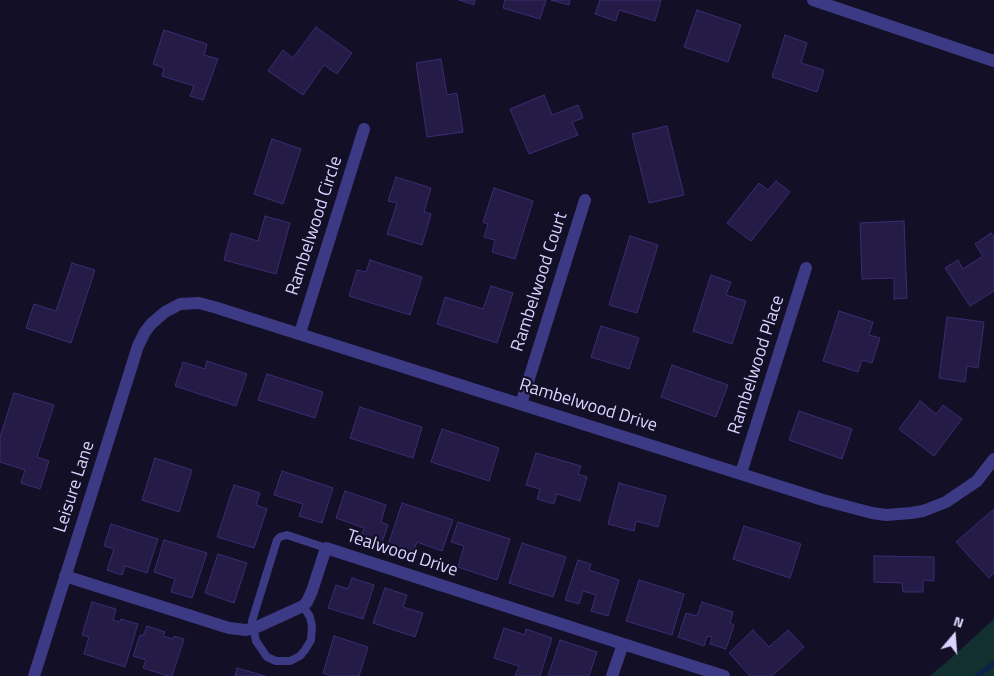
<!DOCTYPE html>
<html>
<head>
<meta charset="utf-8">
<style>
  body { margin:0 }
  #map { position:relative; width:994px; height:676px; overflow:hidden; background:#130f26; font-family:"Titillium Web",sans-serif }
  canvas { display:block }
  .north { position:absolute; left:929px; top:611px; width:50px; height:50px; -webkit-text-stroke:4px #130f26; paint-order:stroke; rotate:18deg; font-size:14px; font-weight:700; line-height:20px; text-align:center; color:#d9d4ff }
  .north::after { content:''; display:block; margin:auto; width:18px; height:22px; background:#d9d4ff; clip-path:polygon(50% 0,100% 100%,50% 72%,0 100%) }
</style>
</head>
<body>
<div id="map">
<canvas width="994" height="676"></canvas>
<div class="north">N</div>
</div>
<script>
const ctx = document.querySelector('canvas').getContext('2d');
ctx.lineJoin = 'round';
function fillPath(path, color) {
  ctx.fillStyle = color;
  ctx.fill(path, 'evenodd');
}
function poly(rows) {
  const path = new Path2D();
  for (const r of rows) {
    path.moveTo(r[0], r[1]);
    for (let i = 2; i < r.length; i += 2) path.lineTo(r[i], r[i + 1]);
  }
  return path;
}
function trace(path, color, width, dash) {
  ctx.strokeStyle = color;
  ctx.lineWidth = width;
  ctx.lineCap = dash ? 'butt' : 'round';
  ctx.setLineDash(dash || []);
  ctx.stroke(path);
}
function drawText(font, color, halo, rows, align = 'center') {
  ctx.font = font + ' "Titillium Web",sans-serif';
  ctx.lineWidth = 4.5;
  ctx.setLineDash([]);
  ctx.textBaseline = 'middle';
  ctx.strokeStyle = halo;
  ctx.fillStyle = color;
  for (const [text, x, y, turn = 0] of rows) {
    ctx.save();
    ctx.translate(x, y);
    ctx.rotate((+turn || 0) * Math.PI / 180);
    ctx.textAlign = isNaN(turn) ? turn : align;
    if (halo) ctx.strokeText(text, 0, 0);
    ctx.fillText(text, 0, 0);
    ctx.restore();
  }
}
const green = poly([
  [994,619,994,676,930,676,950,659]
]);
const stream = poly([
  [977,676,994,663]
]);
const building = poly([
  [459,0,475,0,474,5,459,0],
  [505,0,546,0,540,19,503,8,505,0],
  [551,0,570,0,569,5,551,0],
  [600,0,661,0,655,21,619,10,616,21,595,14,600,0],
  [697,10,741,25,728,62,684,47,697,10],
  [316,27,352,53,337,74,324,65,303,95,268,71,283,50,293,58,316,27],
  [164,30,207,44,204,55,218,59,203,100,190,96,194,86,162,76,164,68,153,64,164,30],
  [785,35,807,43,801,63,824,70,817,92,772,77,785,35],
  [441,59,447,95,457,93,463,132,427,137,416,63,441,59],
  [544,95,552,115,578,105,583,118,572,122,578,135,529,154,510,109,544,95],
  [667,126,684,195,649,203,632,134,667,126],
  [272,139,301,149,283,204,254,194,272,139],
  [396,177,431,188,424,212,431,214,422,245,387,234,397,203,388,201,396,177],
  [776,181,790,192,751,241,727,223,759,183,768,190,776,181],
  [494,188,533,201,515,259,492,252,495,240,484,237,488,224,483,222,494,188],
  [265,216,290,223,276,274,224,260,231,233,258,241,265,216],
  [904,221,907,298,894,299,894,278,862,279,860,223,904,221],
  [991,233,994,237,994,291,970,306,945,268,958,260,963,269,983,256,975,244,991,233],
  [630,236,658,245,637,313,609,305,630,236],
  [370,260,422,277,410,315,349,296,357,270,366,272,370,260],
  [72,263,95,270,71,343,26,328,34,304,56,311,72,263],
  [711,275,731,282,726,295,746,301,732,344,693,331,711,275],
  [491,286,513,293,497,343,437,324,445,297,483,309,491,286],
  [839,311,873,322,869,335,880,338,872,363,862,360,858,372,823,361,839,311],
  [947,317,984,322,978,368,967,366,965,382,939,378,947,317],
  [601,326,639,338,629,369,591,357,601,326],
  [207,361,247,374,236,406,175,386,183,362,205,369,207,361],
  [672,365,728,385,716,417,661,397,672,365],
  [267,374,323,392,315,418,258,400,267,374],
  [14,393,54,405,37,457,49,461,40,489,21,483,25,470,0,462,0,437,14,393],
  [920,401,936,414,943,405,962,419,934,456,899,429,920,401],
  [360,407,422,427,413,458,350,438,360,407],
  [799,411,852,429,842,459,789,440,799,411],
  [442,429,499,448,489,481,431,462,442,429],
  [536,453,581,466,578,474,587,477,580,501,557,494,554,504,537,499,540,489,526,485,536,453],
  [155,458,192,470,179,512,142,500,155,458],
  [282,471,333,488,322,523,299,516,303,504,274,495,282,471],
  [619,483,666,496,658,527,636,521,634,531,608,524,619,483],
  [234,485,260,493,256,505,267,509,254,548,217,537,234,485],
  [345,491,386,505,381,522,388,525,380,548,359,541,364,528,336,518,345,491],
  [402,503,453,520,442,551,417,542,413,553,388,545,402,503],
  [994,509,994,573,989,578,956,542,994,509],
  [458,522,510,539,497,580,458,567,464,546,451,542,458,522],
  [111,524,158,539,147,573,125,566,122,575,107,570,114,549,104,546,111,524],
  [744,526,801,544,790,578,733,559,744,526],
  [164,540,207,553,192,598,171,592,175,579,154,572,164,540],
  [522,543,566,557,553,597,509,583,522,543],
  [218,554,247,563,234,603,205,593,218,554],
  [874,556,934,557,934,581,923,580,923,592,903,592,902,583,874,582,874,556],
  [578,560,591,564,589,570,619,580,608,616,591,611,596,595,583,591,579,604,565,600,578,560],
  [352,578,374,585,363,619,328,608,336,585,348,589,352,578],
  [639,580,684,594,672,635,626,621,639,580],
  [385,588,407,595,403,607,423,613,415,637,373,623,385,588],
  [92,602,116,609,113,620,120,622,121,619,138,624,125,667,84,654,89,637,82,635,92,602],
  [702,602,733,612,730,623,734,625,726,649,710,644,712,637,707,636,704,646,678,637,686,613,697,616,702,602],
  [147,626,165,632,163,636,173,639,174,636,184,639,172,676,168,676,143,668,146,660,133,656,140,635,143,636,147,626],
  [504,628,525,635,526,629,552,638,540,676,515,676,519,666,494,658,504,628],
  [753,630,769,647,788,630,804,647,772,676,750,676,729,653,753,630],
  [334,636,368,647,359,676,330,676,323,673,334,636],
  [560,640,597,652,589,676,548,676,560,640],
  [237,668,265,676,235,676,237,668]
]);
const service = poly([
  [303,606,310,617,312,626,311,640,305,650,300,656,290,661,276,661,267,657,256,641,252,621,277,540,280,537,287,535,326,548]
]);
const minor = poly([
  [300,333,364,129],
  [521,404,585,200],
  [741,473,806,268],
  [65,576,229,628,246,630,257,627,303,606,307,602,312,591,326,548,623,644],
  [34,676,138,346,145,332,151,324,165,312,180,304,199,303,214,307,823,500,872,513,886,515,911,513,923,511,946,502,977,481,994,459],
  [612,676,623,644,724,676]
]);
const tertiary = poly([
  [813,0,994,61]
]);
const streetNames = [
  ["Rambelwood Circle",315,226,-72],
  ["Rambelwood Court",540,282,-72],
  ["Rambelwood Place",757,365,-72],
  ["Rambelwood Drive",588,406,17],
  ["Leisure Lane",75,487,-72],
  ["Tealwood Drive",402,554,18]
];
fillPath(green, '#12302f');
trace(stream, '#0c2248', 5);
fillPath(building, '#241b47');
trace(building, '#3b2d73', 1);
trace(service, '#3d3a85', 8);
trace(minor, '#3d3a85', 12);
trace(tertiary, '#3d3a85', 12);
drawText('18px', '#d9d4ff', '#130f26', streetNames);
</script>
</body>
</html>
